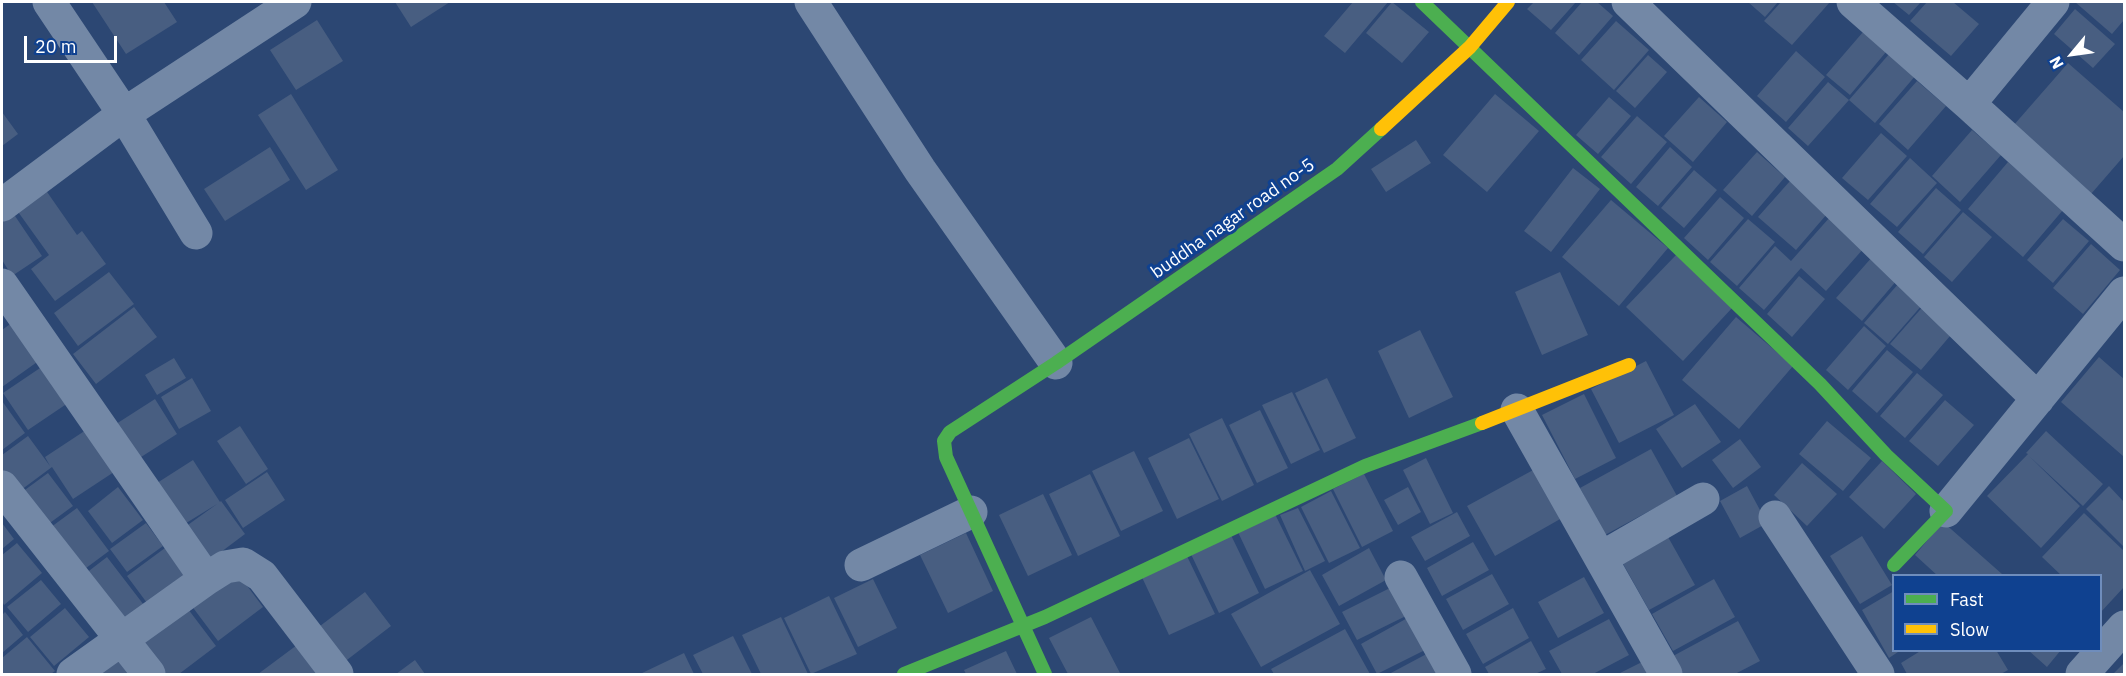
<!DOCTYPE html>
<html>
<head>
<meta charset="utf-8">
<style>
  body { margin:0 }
  #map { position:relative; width:2126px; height:676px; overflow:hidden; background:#2c4773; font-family:"IBM Plex Sans",sans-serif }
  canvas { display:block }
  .frame { position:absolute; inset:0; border:3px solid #fff; pointer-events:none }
  .legend { position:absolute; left:1892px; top:574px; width:210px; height:78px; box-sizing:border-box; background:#0f4190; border:2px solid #6f8dbc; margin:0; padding:8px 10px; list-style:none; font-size:18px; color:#fff }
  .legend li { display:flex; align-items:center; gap:12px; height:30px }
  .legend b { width:30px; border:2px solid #6f8dbc }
  .north { position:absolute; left:2042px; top:24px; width:60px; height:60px; -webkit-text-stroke:4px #0f4190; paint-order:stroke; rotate:241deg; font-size:16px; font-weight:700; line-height:24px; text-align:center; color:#fff }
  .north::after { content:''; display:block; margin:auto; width:21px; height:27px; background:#fff; clip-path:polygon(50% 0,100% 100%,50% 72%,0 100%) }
  .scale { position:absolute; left:24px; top:36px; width:93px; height:27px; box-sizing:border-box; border:3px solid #fff; border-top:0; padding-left:8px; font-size:18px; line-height:21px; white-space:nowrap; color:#fff; -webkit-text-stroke:4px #0f4190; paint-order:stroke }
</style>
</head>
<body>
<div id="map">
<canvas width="2126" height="676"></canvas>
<div class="frame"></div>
<ul class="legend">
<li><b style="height:8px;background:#4caf50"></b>Fast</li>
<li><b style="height:8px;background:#ffc107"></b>Slow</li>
</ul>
<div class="north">N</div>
<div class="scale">20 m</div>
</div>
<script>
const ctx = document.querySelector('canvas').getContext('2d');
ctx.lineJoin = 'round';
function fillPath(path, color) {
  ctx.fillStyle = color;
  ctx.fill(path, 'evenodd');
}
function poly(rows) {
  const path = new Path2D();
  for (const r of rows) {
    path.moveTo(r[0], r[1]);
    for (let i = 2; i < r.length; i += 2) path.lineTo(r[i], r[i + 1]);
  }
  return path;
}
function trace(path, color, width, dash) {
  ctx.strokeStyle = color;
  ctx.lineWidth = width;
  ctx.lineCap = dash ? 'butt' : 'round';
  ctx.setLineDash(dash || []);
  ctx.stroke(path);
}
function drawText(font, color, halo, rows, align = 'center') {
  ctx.font = font + ' "IBM Plex Sans",sans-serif';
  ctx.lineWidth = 6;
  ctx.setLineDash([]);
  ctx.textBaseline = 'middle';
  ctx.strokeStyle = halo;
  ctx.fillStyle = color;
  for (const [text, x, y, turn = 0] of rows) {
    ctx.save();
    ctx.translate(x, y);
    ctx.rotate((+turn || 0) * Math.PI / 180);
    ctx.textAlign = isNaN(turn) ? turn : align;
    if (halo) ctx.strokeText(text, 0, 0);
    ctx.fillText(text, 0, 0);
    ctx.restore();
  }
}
const building = poly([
  [92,2,164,2,177,22,126,54],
  [395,2,450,2,411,27],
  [1353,2,1388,2,1345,53,1324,36],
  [1392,2,1429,32,1402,63,1366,33],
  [1534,2,1576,2,1551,30,1527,9],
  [1582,2,1597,2,1613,16,1579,55,1555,33],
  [1748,2,1778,2,1765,17],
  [1781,2,1830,2,1792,45,1764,21],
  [1893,2,1921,2,1909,15],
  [1927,2,1953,2,1979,24,1951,56,1910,21],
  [2075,2,2124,2,2124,20,2112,34],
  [2075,9,2115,44,2093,68,2054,34],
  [317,20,343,61,296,90,270,50],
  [1616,21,1649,50,1614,90,1581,60],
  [1863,32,1886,52,1850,95,1826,75],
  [1796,51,1825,77,1786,122,1757,96],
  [1890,53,1916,75,1875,123,1849,100],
  [1648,55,1667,72,1635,108,1616,91],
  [2068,63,2124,112,2124,156,2091,194,2013,126],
  [1917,81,1946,106,1908,150,1879,124],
  [1828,82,1849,100,1808,146,1788,128],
  [291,94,338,170,306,190,258,115],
  [1495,94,1539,131,1487,192,1443,155],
  [1609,97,1631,116,1598,154,1576,135],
  [1699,97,1727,122,1693,162,1664,136],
  [2,112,18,134,2,146],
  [1637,116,1667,142,1631,184,1601,157],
  [1972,130,2001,155,1960,202,1932,176],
  [1881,133,1907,156,1868,200,1842,178],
  [1416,140,1431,163,1386,192,1371,169],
  [270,147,290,180,225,221,204,189],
  [1670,147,1692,167,1658,206,1636,187],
  [1757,152,1785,177,1752,216,1723,190],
  [1910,158,1937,183,1897,227,1870,204],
  [2008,162,2063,210,2023,257,1968,209],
  [1573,168,1600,189,1551,252,1524,231],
  [1694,170,1717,190,1684,228,1661,208],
  [1790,181,1827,214,1796,250,1758,217],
  [1936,188,1961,210,1923,254,1898,232],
  [45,189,77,235,82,231,106,264,55,301,31,269,49,255,16,209],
  [1720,197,1744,218,1708,260,1684,238],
  [1611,200,1668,248,1619,306,1562,257],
  [1963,212,1992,237,1952,282,1924,257],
  [13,213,42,256,12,276,2,260,2,221],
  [1830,217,1864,248,1826,291,1801,268,1764,310,1739,288,1775,246,1791,261],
  [1748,219,1775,242,1737,286,1710,262],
  [2063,219,2089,241,2053,283,2027,260],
  [2091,244,2120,270,2083,314,2053,288],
  [1676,255,1732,308,1683,361,1626,307],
  [1873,256,1898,279,1862,321,1836,298],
  [109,272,134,304,78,346,54,313],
  [1560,272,1588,335,1542,355,1515,292],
  [1799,276,1825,299,1792,337,1767,314],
  [1899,283,1923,304,1888,344,1864,323],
  [1926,303,1956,329,1921,370,1890,344],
  [134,307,157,337,96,384,73,354],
  [1736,317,1793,366,1739,429,1682,380],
  [13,322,40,360,2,387,2,330],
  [1864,326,1886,346,1848,390,1826,370],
  [1420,330,1453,397,1409,418,1378,351],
  [1887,350,1913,372,1877,413,1852,391],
  [2099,357,2124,379,2123,456,2061,402],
  [174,358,186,378,157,395,145,375],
  [1646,361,1674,415,1619,443,1591,389],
  [43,366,68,403,28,430,3,393],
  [1917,373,1943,395,1905,438,1880,416],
  [192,378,211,411,179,429,161,397],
  [1327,378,1356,438,1324,453,1295,393],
  [1292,392,1320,450,1291,464,1262,405],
  [1584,394,1616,458,1575,479,1542,415],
  [155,399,177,434,138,459,116,424],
  [1945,400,1974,425,1938,466,1909,441],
  [2,401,25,433,2,450],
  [1695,404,1721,442,1682,468,1656,429],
  [1260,410,1288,468,1257,483,1229,425],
  [1222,418,1254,485,1222,501,1189,434],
  [1827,421,1871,458,1843,491,1799,454],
  [240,426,268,469,246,484,217,441],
  [86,430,114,472,73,499,52,467,17,493,2,472,2,455,28,436,50,466,45,457],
  [2046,431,2103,484,2083,506,2029,456,2080,506,2041,548,1987,496,2028,454,2026,453],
  [1189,438,1219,499,1177,519,1148,458],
  [1740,439,1761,467,1733,488,1712,460],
  [1651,449,1677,496,1605,535,1580,488],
  [1134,451,1163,511,1121,531,1092,471],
  [1426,458,1453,513,1430,524,1403,470],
  [193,460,220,502,221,501,245,534,209,561,185,527,217,504,183,525,157,483],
  [1882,461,1916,494,1884,529,1849,497],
  [1802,463,1837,494,1807,526,1774,495],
  [1535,469,1562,518,1495,556,1467,506],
  [267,472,285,500,243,528,225,500],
  [48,473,73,506,43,528,18,495],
  [1090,474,1120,536,1078,556,1049,494],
  [1364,474,1393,531,1362,547,1333,489],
  [1747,486,1767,523,1740,538,1720,501],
  [2109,486,2124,502,2124,547,2086,509],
  [118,487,143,520,112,543,88,511],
  [1408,487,1421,512,1398,525,1384,500],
  [1331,491,1360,548,1329,563,1301,507],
  [1043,494,1072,555,1028,576,999,515],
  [77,508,109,551,78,574,47,530],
  [1298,508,1325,561,1305,571,1280,515],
  [1273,510,1303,571,1265,589,1236,528],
  [1457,512,1470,536,1425,561,1411,537],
  [2084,513,2124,551,2124,587,2100,613,2100,576,2062,576,2042,557],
  [1943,522,2002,574,2000,576,1938,576,1915,555],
  [2,523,14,539,2,549],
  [146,523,163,546,127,572,110,549],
  [1663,528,1695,585,1649,610,1617,553],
  [1229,531,1259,593,1219,613,1189,550],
  [966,533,993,591,948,613,920,555],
  [1862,536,1892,585,1860,604,1830,556],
  [1473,542,1489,570,1442,596,1427,568],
  [17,543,42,573,4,605,2,601,2,555],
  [165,548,188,579,150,607,127,576],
  [1369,548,1386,580,1339,606,1322,575],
  [1185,552,1215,614,1169,635,1140,573],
  [107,557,147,609,121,630,81,577],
  [1310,570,1340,624,1261,667,1231,614],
  [236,571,263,607,218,641,191,605],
  [1492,574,1509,604,1463,630,1446,599],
  [1584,577,1604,613,1558,638,1538,602],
  [873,579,897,628,858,647,834,598],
  [1714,579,1735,617,1673,651,1652,614],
  [41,580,61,604,28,632,7,607],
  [1394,586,1408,615,1357,640,1342,612],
  [1894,591,1894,650,1901,650,1889,658,1862,610],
  [365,592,391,626,343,663,316,629],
  [829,596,857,654,811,674,784,618],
  [65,608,89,637,54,666,30,637],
  [1513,608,1529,638,1483,664,1466,634],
  [188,609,216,646,179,674,166,674,143,643],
  [5,612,23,635,2,653,2,615],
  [1411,616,1429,648,1377,674,1361,644],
  [781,617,808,674,761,674,742,635],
  [1091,617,1120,673,1117,674,1068,674,1049,638],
  [1609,619,1629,655,1593,674,1562,674,1549,651],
  [1738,621,1760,661,1735,674,1683,674,1673,656],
  [1345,629,1370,674,1274,674,1271,669],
  [733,636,752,674,703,674,693,655],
  [27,637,55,671,51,674,2,674,2,658],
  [1531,641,1546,669,1535,674,1489,674,1485,667],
  [297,645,319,674,258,674],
  [1434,650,1447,674,1389,674],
  [1922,650,1996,650,2008,670,2001,674,1907,674,1901,663],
  [2028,650,2061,650,2047,667],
  [1006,651,1017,674,966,674,964,670],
  [114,652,131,674,85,674],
  [684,653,694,674,640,674],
  [415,660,425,674,396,674],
  [1642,662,1649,674,1618,674],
  [2124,663,2124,674,2113,674]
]);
const street = poly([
  [49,2,124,114,196,233],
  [811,2,920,170,1056,363],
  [1628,2,2038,399],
  [1853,2,1969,104,2124,245],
  [1969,104,2053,2],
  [2,205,124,114,295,2],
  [2,285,206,579,225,567,243,564,262,576,337,674],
  [1517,410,1666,674],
  [2,487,149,674],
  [1946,511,2124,293],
  [1775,517,1878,674],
  [1601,558,1703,499],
  [861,565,971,512],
  [1401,577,1455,674],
  [73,674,206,579],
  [2082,674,2124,627]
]);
const fast = poly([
  [1422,2,1820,384,1886,455,1946,511,1894,565],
  [904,674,1045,617,1365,466,1482,423],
  [1045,674,946,457,944,441,950,432,1056,363,1337,169,1381,129]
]);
const slow = poly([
  [1381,129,1470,47,1508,2],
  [1482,423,1629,365]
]);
const streetNames = [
  ["buddha nagar road no-5",1233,219,-35]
];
fillPath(building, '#485e81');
trace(street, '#7388a6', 33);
trace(fast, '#4caf50', 14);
trace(slow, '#ffc107', 14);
drawText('18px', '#fff', '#0f4190', streetNames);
</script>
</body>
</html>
